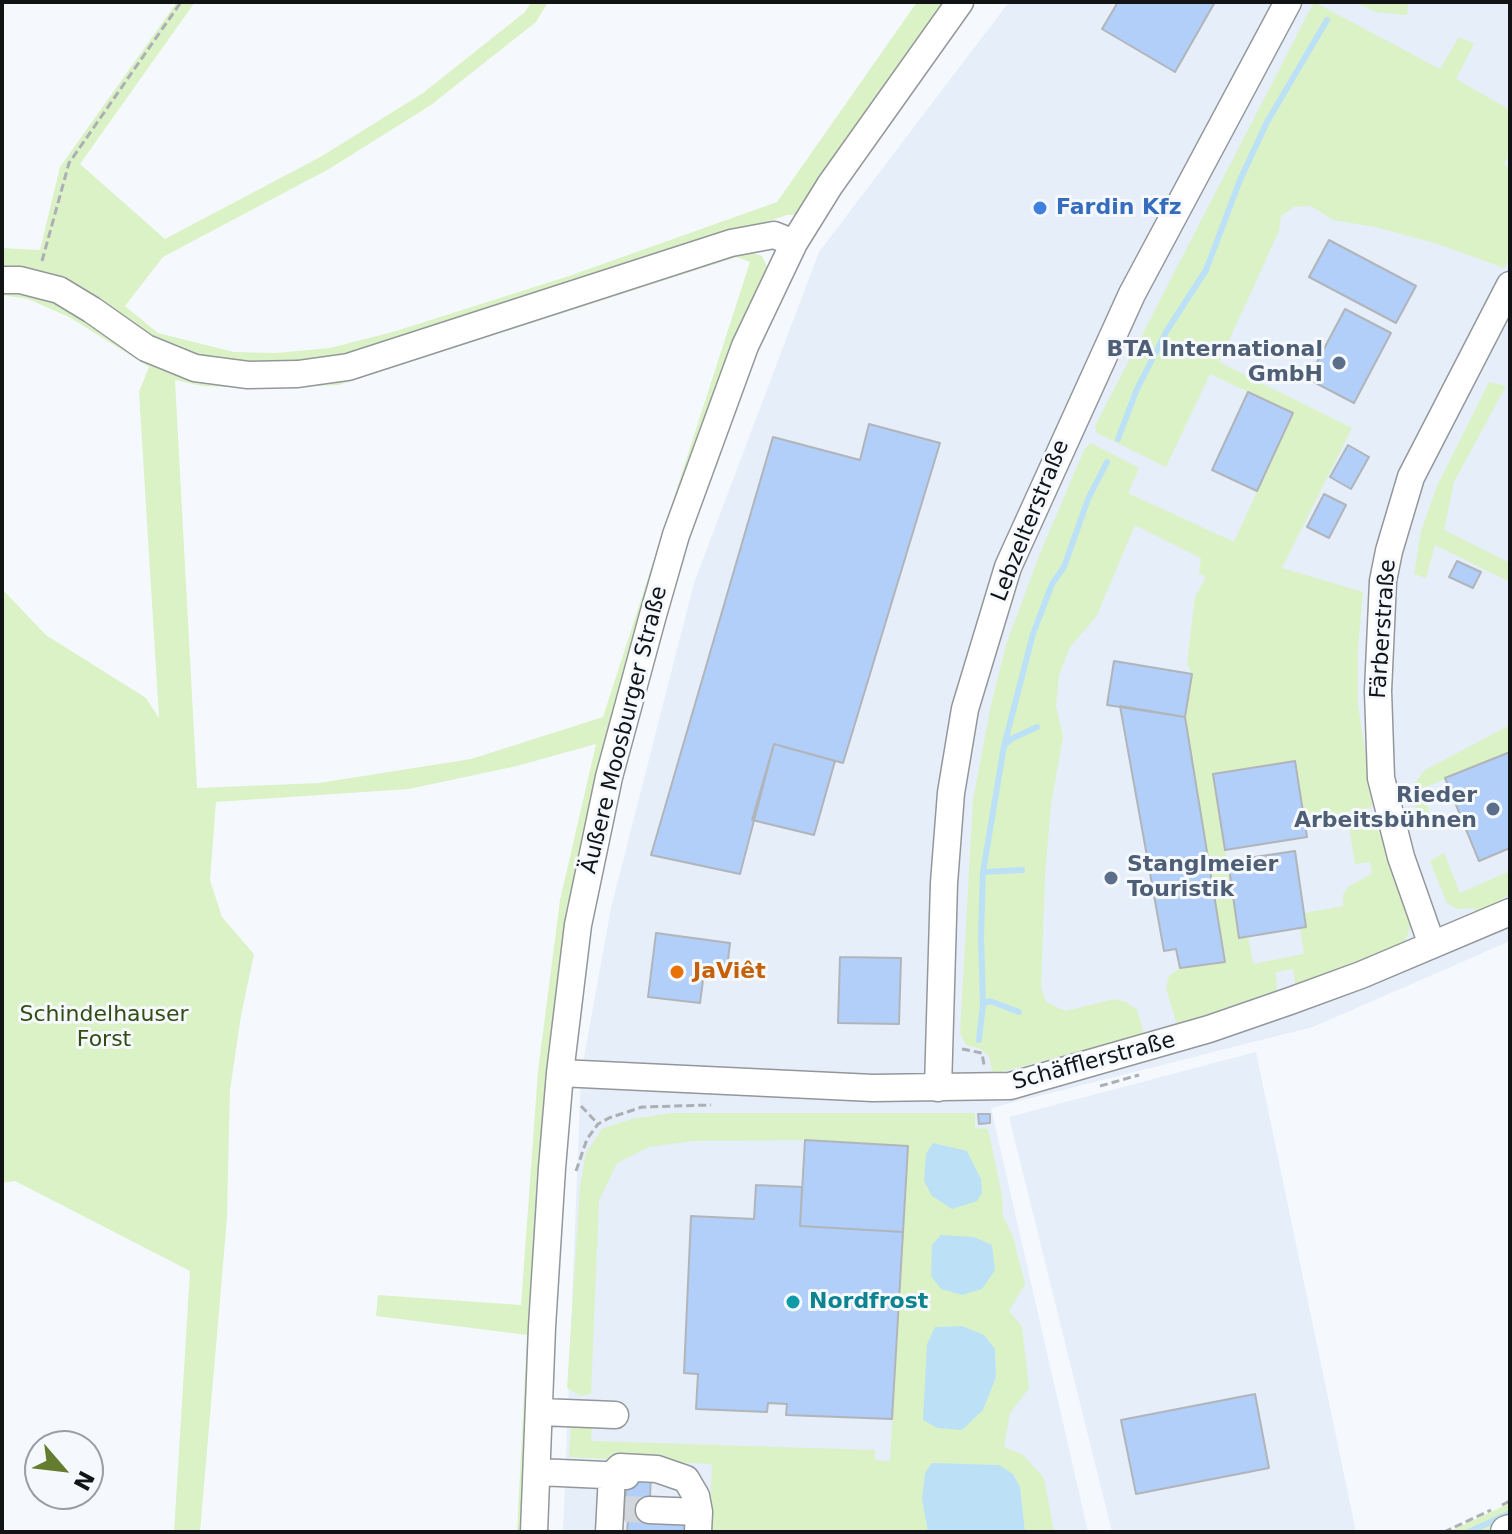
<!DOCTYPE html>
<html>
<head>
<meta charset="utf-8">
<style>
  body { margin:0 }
  #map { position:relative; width:1512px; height:1534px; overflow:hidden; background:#f5f9fe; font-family:"DejaVu Sans",sans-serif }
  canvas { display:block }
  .frame { position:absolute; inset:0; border:4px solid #121315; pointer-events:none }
  .north { position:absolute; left:24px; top:1430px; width:80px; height:80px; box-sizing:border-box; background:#f5f9fe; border:2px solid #9a9da1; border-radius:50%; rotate:118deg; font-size:22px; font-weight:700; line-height:32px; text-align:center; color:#121315 }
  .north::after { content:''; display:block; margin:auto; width:28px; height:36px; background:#647c2e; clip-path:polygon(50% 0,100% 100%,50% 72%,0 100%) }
</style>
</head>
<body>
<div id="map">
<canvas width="1512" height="1534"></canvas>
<div class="frame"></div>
<div class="north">N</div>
</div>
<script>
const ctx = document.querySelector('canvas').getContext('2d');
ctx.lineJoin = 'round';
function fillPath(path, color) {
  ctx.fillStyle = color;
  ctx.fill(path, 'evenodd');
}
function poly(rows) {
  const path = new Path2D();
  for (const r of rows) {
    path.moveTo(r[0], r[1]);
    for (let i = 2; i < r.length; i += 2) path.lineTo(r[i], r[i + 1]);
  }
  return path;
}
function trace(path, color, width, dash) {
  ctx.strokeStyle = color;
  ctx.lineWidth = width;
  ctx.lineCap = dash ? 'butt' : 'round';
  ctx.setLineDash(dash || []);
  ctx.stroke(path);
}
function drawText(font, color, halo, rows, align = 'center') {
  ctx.font = font + ' "DejaVu Sans",sans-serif';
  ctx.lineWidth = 6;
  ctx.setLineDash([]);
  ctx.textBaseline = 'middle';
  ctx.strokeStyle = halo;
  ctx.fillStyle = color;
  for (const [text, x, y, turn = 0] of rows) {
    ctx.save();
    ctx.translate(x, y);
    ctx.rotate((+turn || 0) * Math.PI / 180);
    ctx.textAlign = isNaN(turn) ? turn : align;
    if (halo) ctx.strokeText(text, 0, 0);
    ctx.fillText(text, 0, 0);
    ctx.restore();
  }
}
const built = poly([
  [1009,2,1510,2,1510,941,1313,1027,991,1108,1088,1532,563,1532,581,1074,611,908,694,583,819,252],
  [1256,1052,1356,1532,1112,1532,1009,1117]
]);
const green = poly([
  [177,2,195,2,80,164,165,239,322,156,423,93,525,12,531,2,548,2,536,22,431,105,329,169,163,257,125,306,158,333,234,352,276,353,330,348,396,331,569,276,777,202,917,2,945,2,797,215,787,215,574,290,400,345,333,362,277,367,233,366,169,352,166,369,203,377,253,379,338,376,738,248,762,256,768,269,703,433,652,600,616,724,574,906,546,1101,532,1313,525,1532,517,1532,527,1335,376,1316,378,1295,521,1305,538,1071,560,900,596,744,517,766,409,789,216,802,210,880,222,917,254,954,241,1016,230,1090,227,1218,200,1532,174,1532,190,1271,15,1181,2,1183,2,589,46,635,146,698,159,718,139,392,149,367,69,317,28,299,2,295,2,248,40,250,60,167],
  [737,257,750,262,603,717,471,759,319,783,197,788,175,380,202,386,253,388,339,385],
  [1314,2,1440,69,1459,37,1474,44,1456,79,1510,110,1510,154,1504,164,1510,169,1510,258,1504,268,1438,244,1375,227,1333,220,1311,206,1294,207,1281,216,1279,231,1219,362,1352,428,1282,568,1363,592,1358,648,1358,705,1373,805,1369,808,1304,820,1295,761,1214,774,1239,937,1248,936,1253,964,1304,954,1300,928,1306,927,1304,913,1343,906,1343,895,1349,886,1372,874,1370,862,1355,864,1349,828,1376,823,1408,908,1411,923,1408,935,1401,946,1386,955,1295,984,1293,969,1276,972,1277,990,1177,1025,1166,988,1169,976,1180,968,1225,961,1185,717,1192,674,1187,663,1195,597,1206,577,1199,573,1201,558,1135,525,1096,617,1070,647,1059,675,1056,706,1063,737,1051,804,1045,876,1041,988,1046,1002,1065,1011,1115,999,1126,1002,1137,1010,1144,1034,993,1074,989,1056,981,1049,966,1045,960,1033,973,800,991,705,1006,645,1039,556,1085,448,1091,443,1139,468,1128,493,1234,542,1293,413,1210,374,1166,467,1097,433,1095,426],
  [1355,2,1408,2,1407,15,1376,12],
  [1489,382,1506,386,1454,482,1444,530,1510,563,1510,582,1435,545,1426,578,1414,574,1421,531,1437,486],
  [1510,725,1510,752,1421,789,1434,825,1422,830,1410,789,1425,770],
  [1444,853,1460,893,1510,871,1510,893,1480,916,1473,908,1457,909,1447,903,1430,861],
  [673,1113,975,1113,975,1128,988,1129,1002,1196,1003,1216,1013,1237,1025,1284,1009,1311,1022,1327,1029,1388,1010,1413,1004,1447,1022,1454,1044,1478,1054,1532,1025,1532,1020,1487,928,1532,709,1532,712,1464,569,1457,571,1426,592,1426,591,1441,875,1450,875,1460,890,1461,907,1146,805,1140,692,1141,649,1147,617,1163,599,1201,591,1394,581,1396,567,1388,580,1187,586,1153,602,1129,631,1119],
  [935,1327,962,1327,984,1335,995,1349,996,1377,983,1410],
  [1510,1503,1510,1521,1486,1532,1448,1532]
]);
const water = poly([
  [933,1143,967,1151,981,1179,982,1193,977,1201,952,1209,932,1196,924,1181,926,1154],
  [941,1235,974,1237,992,1245,995,1270,982,1289,962,1295,941,1289,931,1276,932,1245],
  [962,1326,984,1335,995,1349,996,1377,983,1410,962,1430,937,1428,923,1420,927,1344,935,1327],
  [932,1463,999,1465,1013,1474,1020,1487,1025,1532,928,1532,922,1499,925,1473]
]);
const stream = poly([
  [1118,439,1137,389,1166,332,1206,270,1240,180,1267,122,1327,20],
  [1005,745,1011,739,1037,727],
  [983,872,1022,870],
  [983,1004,990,1001,1019,1012],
  [979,1040,983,1004,981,936,983,872,1004,746,1033,634,1052,584,1064,567,1088,499,1107,462],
  [1469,1532,1510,1513]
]);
const building = poly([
  [1118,2,1215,2,1175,72,1102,29,1118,2],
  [1329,240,1416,286,1396,323,1309,277,1329,240],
  [1345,309,1391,333,1354,403,1308,379,1345,309],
  [1248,392,1293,413,1257,491,1212,470,1248,392],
  [869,424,940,443,843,763,774,744,740,874,651,855,773,437,860,460,869,424],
  [1348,445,1369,457,1351,489,1330,477,1348,445],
  [1324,494,1346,505,1329,538,1307,527,1324,494],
  [1457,561,1481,572,1473,588,1449,577,1457,561],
  [1114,661,1192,674,1185,717,1107,705,1114,661],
  [1120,706,1185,717,1225,962,1180,968,1176,949,1164,951,1120,706],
  [774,744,835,761,814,835,752,820,774,744],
  [1510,752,1510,848,1479,861,1445,778,1510,752],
  [1295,761,1307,837,1225,850,1213,774,1295,761],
  [1295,851,1306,927,1239,938,1228,861,1295,851],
  [656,933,730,943,727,968,705,965,700,1003,648,997,656,933],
  [840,957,901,958,899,1024,838,1023,840,957],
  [978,1114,990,1114,990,1123,979,1124,978,1114],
  [805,1140,908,1146,903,1232,800,1226,805,1140],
  [756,1185,802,1187,800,1226,903,1232,892,1419,786,1415,787,1404,768,1403,767,1412,696,1409,698,1374,684,1373,691,1216,754,1219,756,1185],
  [1255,1394,1269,1468,1136,1494,1121,1420,1255,1394],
  [627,1472,651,1474,649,1520,624,1519,627,1472],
  [628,1519,686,1522,686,1532,627,1532,628,1519]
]);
const minorTunnel = poly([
  [625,1509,649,1510]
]);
const path = poly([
  [42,261,69,163,181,2],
  [962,1049,982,1053,984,1065],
  [1100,1086,1139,1075],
  [581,1106,598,1124],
  [576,1171,587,1139,598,1124,609,1118,642,1107,711,1105],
  [1502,1505,1510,1501],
  [1444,1532,1491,1510]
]);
const minor = poly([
  [2,280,20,280,59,290,92,310,146,348,195,368,248,375,298,374,348,367,731,243,774,235,794,243],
  [1432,945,1401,857,1381,778,1378,691,1383,581,1389,551,1411,477,1510,285],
  [560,1073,873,1088,1010,1086,1209,1029,1290,1001,1361,975,1510,912],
  [938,1088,944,883,951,793,965,709,1008,567,1132,294,1288,2],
  [540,1412,615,1415],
  [538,1472,626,1476],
  [649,1510,699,1512],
  [534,1532,542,1327,552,1168,560,1073,578,925,609,777,653,615,676,535,745,346,794,243,830,185,960,2],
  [609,1532,612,1475,620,1467,657,1469,686,1479,696,1496,699,1512,698,1532]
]);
const major = poly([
  [1507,1532,1510,1531]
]);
const markers = [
  [1040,208,8,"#3f7fe0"],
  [1339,363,8,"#5c6f8a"],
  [1493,809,8,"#5c6f8a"],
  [1111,878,8,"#5c6f8a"],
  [677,972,8,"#e8710a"],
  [793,1302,8,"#0f9aa8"]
];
const shopNames = [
  ["Fardin Kfz",1056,208]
];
const serviceNames = [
  ["BTA International",1323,350],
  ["GmbH",1323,375],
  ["Rieder",1477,796],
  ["Arbeitsbühnen",1477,821],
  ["Stanglmeier",1127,865,"left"],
  ["Touristik",1127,890,"left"]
];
const streetNames = [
  ["Lebzelterstraße",1031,521,-68],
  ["Färberstraße",1384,629,-86],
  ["Äußere Moosburger Straße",625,730,-76],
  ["Schäfflerstraße",1094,1062,-15]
];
const foodNames = [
  ["JaViêt",693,972]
];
const parkNames = [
  ["Schindelhauser",104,1015],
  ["Forst",104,1040]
];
const cultureNames = [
  ["Nordfrost",809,1302]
];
fillPath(built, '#e5eef9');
fillPath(green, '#dbf2c6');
fillPath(water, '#bce1f7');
trace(stream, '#bce1f7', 6);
fillPath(building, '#b1cff8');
trace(building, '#b1b5ba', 2);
trace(minorTunnel, '#d3d6db', 26, [26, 13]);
trace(minor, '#93979b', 29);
trace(major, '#93979b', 35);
trace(path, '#acafb3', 3, [8, 4]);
trace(minor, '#fff', 26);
trace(major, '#fff', 32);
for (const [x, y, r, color] of markers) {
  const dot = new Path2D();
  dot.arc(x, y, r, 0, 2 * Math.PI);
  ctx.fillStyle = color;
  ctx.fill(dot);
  trace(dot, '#f5f9fe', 3);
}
drawText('bold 22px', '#366cbe', '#f5f9fe', shopNames, 'left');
drawText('bold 22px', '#4e5e75', '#f5f9fe', serviceNames, 'right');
drawText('22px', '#121315', '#f5f9fe', streetNames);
drawText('bold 22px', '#c56008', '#f5f9fe', foodNames, 'left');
drawText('22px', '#334c11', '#f5f9fe', parkNames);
drawText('bold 22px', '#0d838f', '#f5f9fe', cultureNames, 'left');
</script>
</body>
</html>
